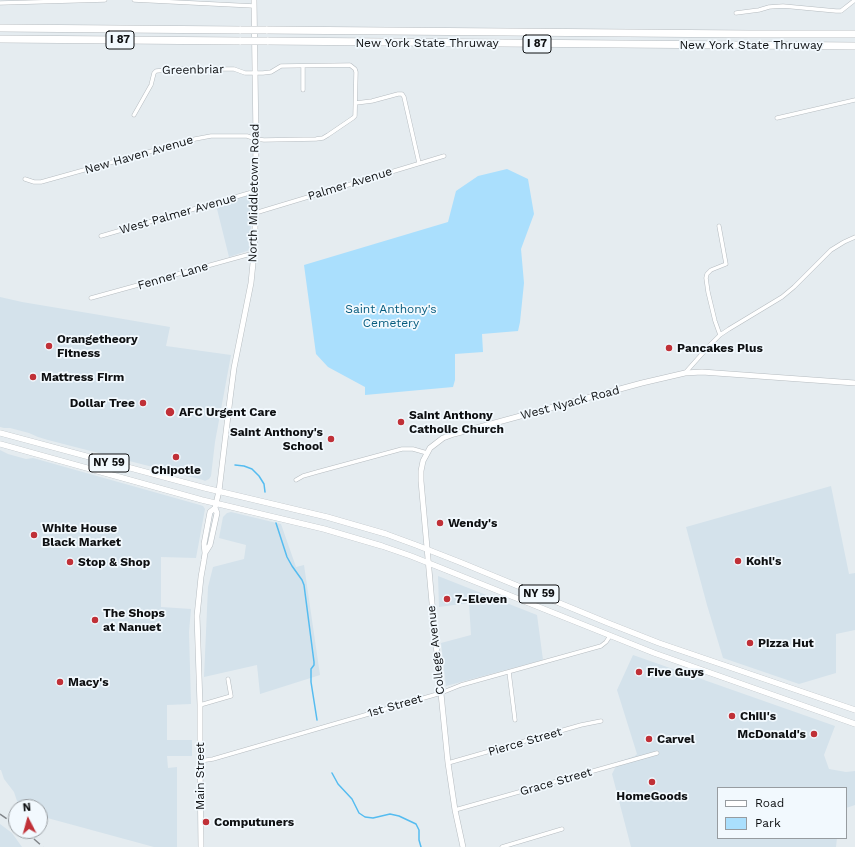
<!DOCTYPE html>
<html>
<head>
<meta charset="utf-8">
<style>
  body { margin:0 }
  #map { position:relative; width:855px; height:847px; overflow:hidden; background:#e5ecf0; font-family:"Work Sans",sans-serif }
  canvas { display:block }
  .legend { position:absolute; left:717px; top:787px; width:130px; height:52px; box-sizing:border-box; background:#f2f9fe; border:1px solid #979ca0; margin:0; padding:5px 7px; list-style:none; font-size:12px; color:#0e1012 }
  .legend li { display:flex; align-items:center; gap:8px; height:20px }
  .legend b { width:20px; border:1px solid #979ca0 }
  .north { position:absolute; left:8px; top:799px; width:40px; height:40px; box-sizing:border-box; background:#f2f9fe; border:1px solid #979ca0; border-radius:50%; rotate:354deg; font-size:11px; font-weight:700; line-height:16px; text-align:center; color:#0e1012 }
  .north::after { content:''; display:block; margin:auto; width:14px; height:18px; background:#c03037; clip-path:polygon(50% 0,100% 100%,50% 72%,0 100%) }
</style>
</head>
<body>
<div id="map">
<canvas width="855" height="847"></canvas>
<ul class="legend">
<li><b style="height:5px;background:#fff"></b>Road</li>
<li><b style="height:11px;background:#aadffd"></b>Park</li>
</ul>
<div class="north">N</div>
</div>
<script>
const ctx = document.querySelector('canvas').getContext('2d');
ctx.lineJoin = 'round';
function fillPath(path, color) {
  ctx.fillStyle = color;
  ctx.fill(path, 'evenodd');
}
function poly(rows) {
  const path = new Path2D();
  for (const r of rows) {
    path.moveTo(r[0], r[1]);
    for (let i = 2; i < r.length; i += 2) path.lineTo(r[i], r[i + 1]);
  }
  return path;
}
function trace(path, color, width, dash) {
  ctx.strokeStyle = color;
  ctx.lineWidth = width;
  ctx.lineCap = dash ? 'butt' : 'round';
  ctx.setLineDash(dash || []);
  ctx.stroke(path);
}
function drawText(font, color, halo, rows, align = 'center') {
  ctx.font = font + ' "Work Sans",sans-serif';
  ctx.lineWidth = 3.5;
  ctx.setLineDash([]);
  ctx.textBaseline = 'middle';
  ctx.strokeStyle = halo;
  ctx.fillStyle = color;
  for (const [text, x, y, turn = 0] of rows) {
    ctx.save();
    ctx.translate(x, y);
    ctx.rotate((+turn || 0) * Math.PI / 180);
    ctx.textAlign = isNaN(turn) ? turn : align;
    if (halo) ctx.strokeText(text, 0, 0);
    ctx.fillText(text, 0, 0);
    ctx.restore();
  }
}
const built = poly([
  [252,194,250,250,229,257,216,205],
  [0,297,22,302,94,314,170,327,166,346,231,355,215,442,211,476,209,479,205,481,203,480,48,440,38,437,29,433,10,428,4,428,0,427],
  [0,450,8,454,26,459,33,458,200,505,203,506,205,509,196,558,161,557,161,607,191,609,189,632,191,704,167,705,167,740,192,740,192,756,167,756,168,768,177,767,177,847,154,847,40,816,40,807,19,807,14,792,4,779,1,770,0,770],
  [831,486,849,574,855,573,855,630,836,634,836,673,799,684,723,658,707,605,686,527],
  [231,512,281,524,296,567,304,565,320,675,260,694,257,665,204,677,208,587,213,567,244,559,246,545,219,538,223,517,227,513],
  [438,576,537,615,543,660,446,686,441,643,471,635,469,603,439,607],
  [633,655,835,726,824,755,829,769,846,772,855,771,855,805,846,808,846,788,718,788,718,838,837,838,836,847,631,847,612,774,618,762,635,756,637,754,617,690],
  [0,824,12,833,22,847,0,847]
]);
const green = poly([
  [507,169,528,179,534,214,521,249,524,283,520,322,518,331,482,334,483,352,455,354,455,380,453,387,365,395,365,387,328,367,316,354,304,265,448,222,456,191,478,176]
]);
const stream = poly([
  [235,465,244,466,252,469,259,476,264,484,265,492],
  [276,523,287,557,292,566,302,580,304,585,314,662,314,665,311,669,311,682,317,720],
  [332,773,338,784,352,799,359,813,365,817,373,818,390,814,399,816,416,824,419,830,419,840,421,847]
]);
const street = poly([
  [134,0,254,6],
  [0,3,105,0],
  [736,13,759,10,769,7,783,6,836,11,841,11,855,0],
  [303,90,303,66],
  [356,103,372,101,398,94,402,94,404,97,419,163],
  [777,118,855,100],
  [25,179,34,182,41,182,195,139,211,136,247,136,256,139,264,140,316,139,323,138,328,135,353,118,355,116,356,72,355,69,350,65,281,66,271,72,263,73,245,73,234,69,180,69,156,71,154,73,151,85,134,115],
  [255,213,444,156],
  [719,226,726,264,711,270,707,274,706,278,708,292,715,321,720,335],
  [101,236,256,191],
  [91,298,254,253],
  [685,373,709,346,720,335,729,329,782,297,794,287,831,250,844,242,855,237],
  [296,480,303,476,317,472,402,449,413,449,427,453],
  [509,672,515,720],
  [200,705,231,696,228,679],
  [200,761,213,759,441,693,461,685,601,646,606,642,610,636],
  [448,763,581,725,601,721],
  [455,810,657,753],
  [502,847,562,829]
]);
const secondary = poly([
  [205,553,204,544,210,512,215,508],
  [201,847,200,761,200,705,197,616,201,577,204,560,205,553,210,545,217,513,215,508,219,491,230,399,234,368,251,283,254,253,255,233,256,139,254,0],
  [463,847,455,810,448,763,433,614,421,481,421,471,423,461,430,448,443,438,454,434,642,383,685,373,702,372,855,383]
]);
const primary = poly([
  [0,433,205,488,327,517,386,534,416,545,462,563,608,623,659,643,855,710],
  [0,444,202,500,324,529,382,546,411,556,654,653,855,724]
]);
const highway = poly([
  [0,28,241,30],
  [266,30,749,34,855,34],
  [0,39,241,41],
  [267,41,855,46]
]);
const rail = poly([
  [0,814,16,825],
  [25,831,43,847]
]);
const highwayBridge = poly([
  [241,30,266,30],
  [241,41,267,41]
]);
const markers = [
  [49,346,4,"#c03037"],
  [669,348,4,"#c03037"],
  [33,377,4,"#c03037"],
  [143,403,4,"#c03037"],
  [170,412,5,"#c03037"],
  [401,422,4,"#c03037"],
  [331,439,4,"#c03037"],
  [176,457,4,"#c03037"],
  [440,523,4,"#c03037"],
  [34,535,4,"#c03037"],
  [738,561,4,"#c03037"],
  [70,562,4,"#c03037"],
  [447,599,4,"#c03037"],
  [95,620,4,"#c03037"],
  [750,643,4,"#c03037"],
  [639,672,4,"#c03037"],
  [60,682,4,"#c03037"],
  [732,716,4,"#c03037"],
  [814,734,4,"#c03037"],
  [649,739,4,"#c03037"],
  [652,782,4,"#c03037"],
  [206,822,4,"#c03037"]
];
const shields = [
  [120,40,28],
  [537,44,28],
  [109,463,40],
  [539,594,40]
];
const shieldNames = [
  ["I 87",120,40],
  ["I 87",537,44],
  ["NY 59",109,463],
  ["NY 59",539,594]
];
const streetNames = [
  ["New York State Thruway",427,43],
  ["New York State Thruway",751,45],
  ["Greenbriar",193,70,-1],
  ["New Haven Avenue",139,155,-16],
  ["Palmer Avenue",350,184,-17],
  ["North Middletown Road",254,193,-89],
  ["West Palmer Avenue",178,214,-16],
  ["Fenner Lane",173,276,-16],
  ["West Nyack Road",570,403,-15],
  ["College Avenue",436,650,-96],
  ["1st Street",395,706,-16],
  ["Pierce Street",525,742,-16],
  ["Main Street",200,776,-90],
  ["Grace Street",556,782,-16]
];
const parkNames = [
  ["Saint Anthony's",391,309],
  ["Cemetery",391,323]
];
const poiNames = [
  ["Orangetheory",57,339],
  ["Fitness",57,353],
  ["Pancakes Plus",677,348],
  ["Mattress Firm",41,377],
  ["Dollar Tree",135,403,"right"],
  ["AFC Urgent Care",179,412],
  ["Saint Anthony",409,415],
  ["Catholic Church",409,429],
  ["Saint Anthony's",323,432,"right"],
  ["School",323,446,"right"],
  ["Chipotle",176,470,"center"],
  ["Wendy's",448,523],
  ["White House",42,528],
  ["Black Market",42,542],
  ["Kohl's",746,561],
  ["Stop & Shop",78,562],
  ["7-Eleven",455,599],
  ["The Shops",103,613],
  ["at Nanuet",103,627],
  ["Pizza Hut",758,643],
  ["Five Guys",647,672],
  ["Macy's",68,682],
  ["Chili's",740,716],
  ["McDonald's",806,734,"right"],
  ["Carvel",657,739],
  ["HomeGoods",652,796,"center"],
  ["Computuners",214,822]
];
fillPath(built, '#d4e2eb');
fillPath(green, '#aadffd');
trace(stream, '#55bcf0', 1.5);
trace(street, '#b6bcc0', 4.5);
trace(secondary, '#b6bcc0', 6);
trace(primary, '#b6bcc0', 6);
trace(highway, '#b6bcc0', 8);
trace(street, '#fff', 3.5);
trace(secondary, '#fff', 5);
trace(primary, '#fff', 5.5);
trace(highway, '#fff', 7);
trace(rail, '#818589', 1.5, [8, 4]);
trace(highwayBridge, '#b6bcc0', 8, []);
trace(highwayBridge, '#fff', 7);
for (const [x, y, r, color] of markers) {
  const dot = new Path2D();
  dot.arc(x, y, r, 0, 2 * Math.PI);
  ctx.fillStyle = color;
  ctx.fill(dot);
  trace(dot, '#f2f9fe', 1.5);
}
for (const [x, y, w] of shields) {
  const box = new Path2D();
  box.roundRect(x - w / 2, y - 9, w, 18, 3);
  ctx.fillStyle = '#f2f9fe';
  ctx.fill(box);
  trace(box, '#0e1012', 1);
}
drawText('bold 11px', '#0e1012', null, shieldNames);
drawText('12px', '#0e1012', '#f2f9fe', streetNames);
drawText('12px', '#065b7e', '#f2f9fe', parkNames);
drawText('bold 12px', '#0e1012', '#f2f9fe', poiNames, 'left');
</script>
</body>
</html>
